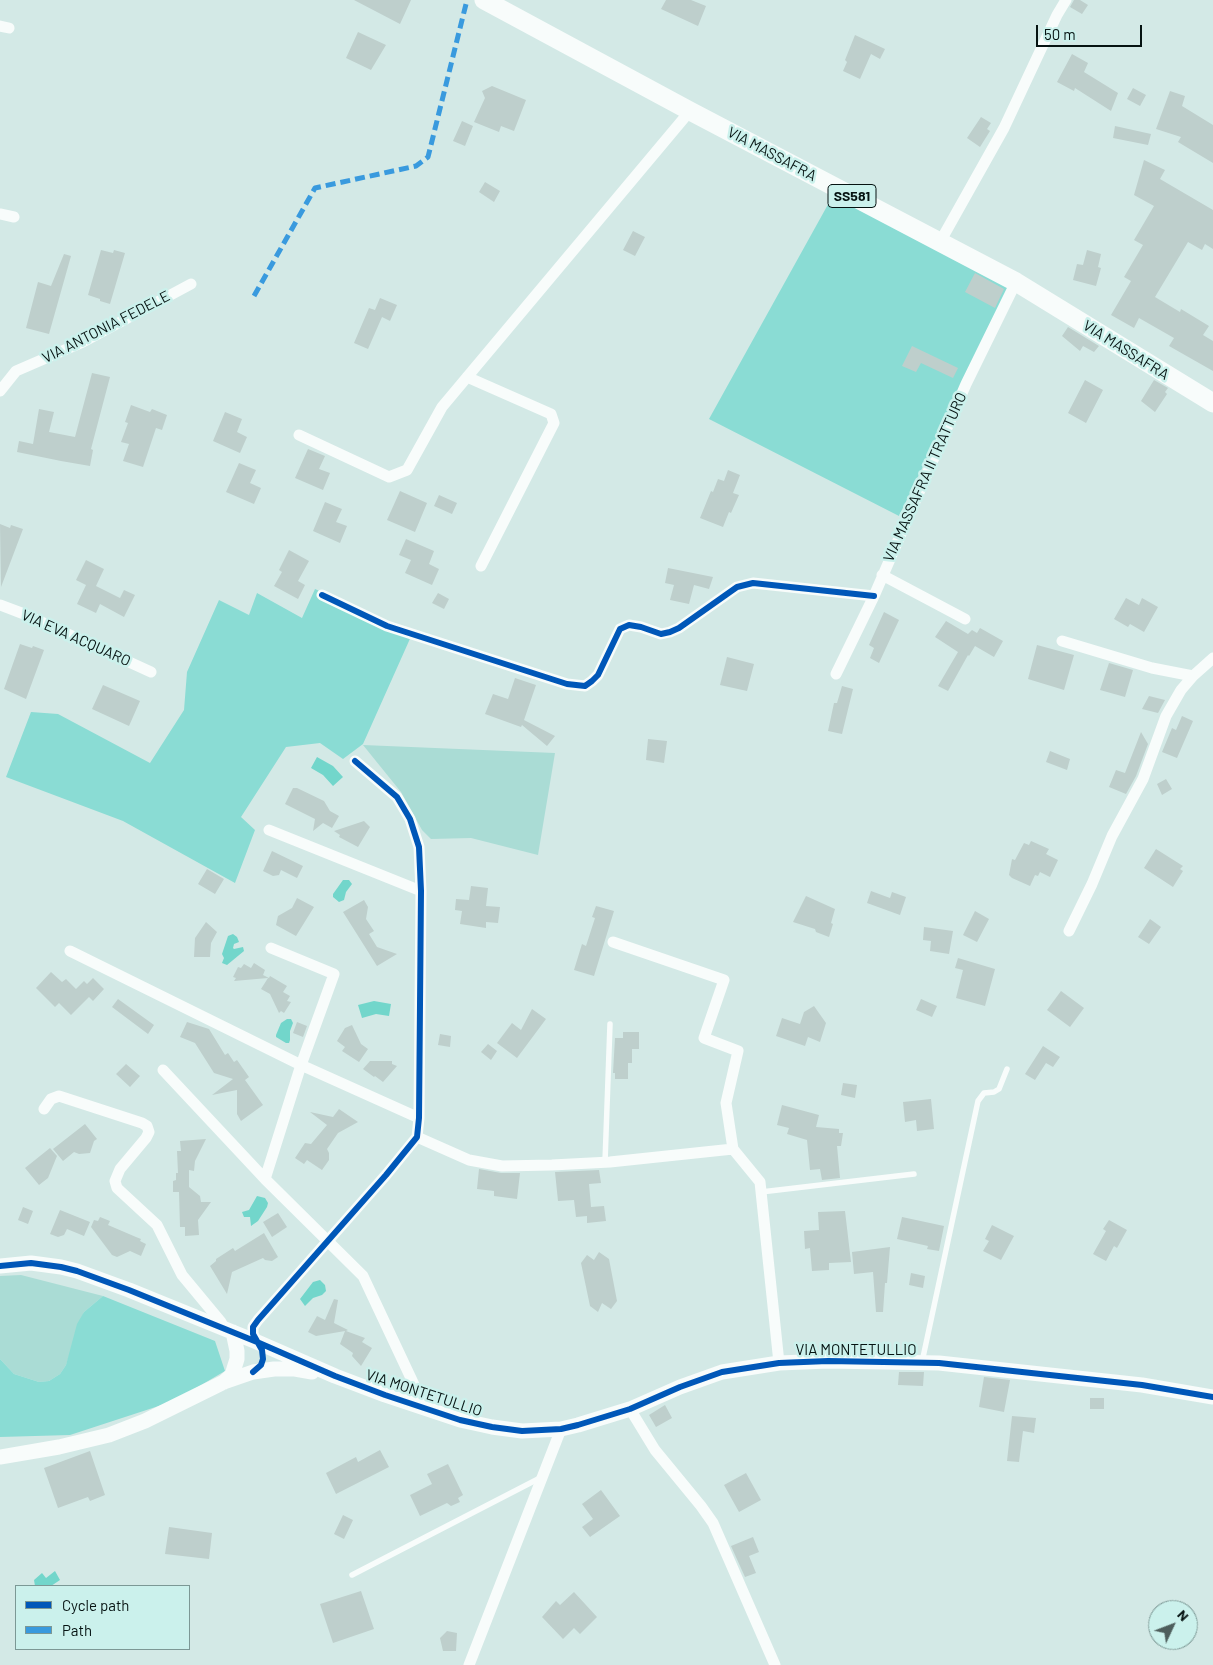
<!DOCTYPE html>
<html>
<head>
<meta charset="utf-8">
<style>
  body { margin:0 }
  #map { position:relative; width:1213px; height:1665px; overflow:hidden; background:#d3e9e6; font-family:Barlow,sans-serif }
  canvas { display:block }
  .legend { position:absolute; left:15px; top:1585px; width:175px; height:65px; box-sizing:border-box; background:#cbf1ec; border:1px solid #7c9895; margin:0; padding:6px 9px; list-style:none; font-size:15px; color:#061312 }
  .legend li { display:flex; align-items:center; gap:10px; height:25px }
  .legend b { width:25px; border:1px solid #7c9895 }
  .north { position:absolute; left:1148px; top:1600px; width:50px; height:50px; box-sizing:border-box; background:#cbf1ec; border:1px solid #7c9895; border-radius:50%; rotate:47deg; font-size:14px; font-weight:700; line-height:20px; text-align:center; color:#061312 }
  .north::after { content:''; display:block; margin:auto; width:18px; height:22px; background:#4e5e5c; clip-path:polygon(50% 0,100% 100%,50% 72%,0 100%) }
  .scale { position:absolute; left:1036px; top:25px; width:106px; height:22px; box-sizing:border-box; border:2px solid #061312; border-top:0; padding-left:6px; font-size:15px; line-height:18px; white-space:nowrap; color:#061312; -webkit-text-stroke:4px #cbf1ec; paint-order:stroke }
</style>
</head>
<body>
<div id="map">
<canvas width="1213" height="1665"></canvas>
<ul class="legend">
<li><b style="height:6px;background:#0057b8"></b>Cycle path</li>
<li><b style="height:6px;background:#399ade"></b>Path</li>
</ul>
<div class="north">N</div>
<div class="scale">50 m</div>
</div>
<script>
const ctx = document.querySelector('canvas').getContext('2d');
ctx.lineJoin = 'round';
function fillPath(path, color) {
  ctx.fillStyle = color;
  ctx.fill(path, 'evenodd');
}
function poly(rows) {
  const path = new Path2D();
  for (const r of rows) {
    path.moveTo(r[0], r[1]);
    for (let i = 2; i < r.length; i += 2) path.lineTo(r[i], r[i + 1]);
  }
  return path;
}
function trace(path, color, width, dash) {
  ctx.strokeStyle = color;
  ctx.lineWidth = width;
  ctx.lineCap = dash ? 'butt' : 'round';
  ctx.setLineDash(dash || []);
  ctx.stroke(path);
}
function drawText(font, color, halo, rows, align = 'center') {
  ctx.font = font + ' Barlow,sans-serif';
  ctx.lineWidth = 5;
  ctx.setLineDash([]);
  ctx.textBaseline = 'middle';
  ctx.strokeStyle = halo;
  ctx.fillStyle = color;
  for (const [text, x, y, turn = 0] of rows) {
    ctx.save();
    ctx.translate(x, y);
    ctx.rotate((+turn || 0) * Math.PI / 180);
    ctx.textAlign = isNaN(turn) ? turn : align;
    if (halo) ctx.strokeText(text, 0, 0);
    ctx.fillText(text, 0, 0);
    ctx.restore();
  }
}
const green = poly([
  [363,745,555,753,538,855,471,838,431,839,422,830,401,792],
  [21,1275,103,1296,84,1312,66,1365,60,1374,49,1381,39,1382,14,1374,0,1359,0,1276]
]);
const forest = poly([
  [836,190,1010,286,899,516,709,419],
  [315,589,413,632,363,744,343,759,320,743,286,747,241,817,255,830,235,883,123,821,6,777,31,712,58,714,150,763,184,710,187,672,219,600,249,615,257,593,302,618],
  [103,1296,215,1341,225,1371,174,1401,70,1435,0,1437,0,1359,14,1374,39,1382,49,1381,60,1374,66,1365,77,1324,84,1312]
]);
const water = poly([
  [317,757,333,766,343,777,333,786,323,775,311,768],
  [343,880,349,880,352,884,346,892,344,900,339,902,333,897,333,894],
  [233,934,237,937,239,942,234,944,233,948,234,949,243,947,244,951,227,965,222,963,224,958,222,954,228,936],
  [374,1001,391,1004,389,1016,376,1014,362,1018,358,1005],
  [287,1019,291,1019,293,1023,290,1031,290,1040,289,1043,286,1043,276,1037,276,1035,281,1023],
  [257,1196,265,1198,268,1203,267,1207,258,1221,251,1226,250,1217,244,1217,242,1212,249,1210],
  [320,1280,325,1285,326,1291,322,1295,313,1298,305,1306,300,1299,313,1282],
  [55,1571,60,1580,51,1586,35,1586,34,1580,42,1573,46,1578]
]);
const building = poly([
  [354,0,411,0,400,24],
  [666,0,691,0,706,6,698,26,661,9],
  [1074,0,1080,0,1088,5,1082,14,1070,7],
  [358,32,386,45,371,70,346,58],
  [855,35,885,49,880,59,871,54,860,79,843,71,847,62,845,60],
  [1072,54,1088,63,1084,72,1118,93,1111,111,1075,88,1074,91,1057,82],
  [492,86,526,100,514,131,501,126,499,132,474,122,485,98,482,91],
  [1133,88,1146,95,1140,106,1127,99],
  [1170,91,1185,96,1182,106,1213,125,1213,163,1178,142,1181,137,1156,129],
  [981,117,991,123,987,129,990,131,980,147,967,138],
  [462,121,473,126,465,146,453,141],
  [1115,126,1151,134,1148,145,1113,138],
  [1144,160,1165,170,1160,179,1213,210,1213,249,1205,244,1202,250,1188,242,1155,297,1180,312,1181,309,1209,326,1203,335,1213,341,1213,371,1169,346,1174,338,1139,318,1134,328,1111,315,1131,281,1124,277,1143,245,1134,240,1154,206,1134,195],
  [485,182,500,191,494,202,479,192],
  [633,231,645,237,635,256,623,250],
  [101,250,113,253,114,250,125,253,110,304,100,301,100,299,88,295],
  [1087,250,1101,254,1098,267,1101,268,1096,286,1073,280,1077,264,1083,265],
  [64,254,71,256,49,334,26,328,38,282,51,286],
  [975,273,1004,289,995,308,965,292],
  [380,298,397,305,390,321,382,317,368,349,354,343,369,308,375,310],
  [1068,327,1099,346,1094,352,1083,346,1080,351,1062,336],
  [912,346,958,368,953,378,921,363,916,372,902,366],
  [92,373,110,377,91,449,93,450,90,466,61,461,17,452,19,441,33,444,39,409,54,412,49,432,75,437],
  [1085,380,1103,390,1086,423,1068,413],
  [1154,380,1168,388,1165,392,1167,394,1155,412,1141,401],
  [131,405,150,412,152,409,167,415,162,430,156,428,143,467,123,461,129,444,121,442,128,423,125,422],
  [225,412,242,419,237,432,247,437,240,453,213,441],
  [308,449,325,456,319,469,330,473,323,490,295,478],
  [239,463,256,470,250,483,261,488,254,504,226,492],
  [728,470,740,475,733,493,739,495,731,513,729,512,723,527,700,518,711,491,713,492,718,479,724,481],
  [400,491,427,503,415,532,387,520],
  [439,495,457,503,452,514,434,506],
  [325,502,342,509,336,522,347,526,340,543,313,531],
  [0,524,10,528,11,525,23,529,1,587],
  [406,539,434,551,429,564,439,569,432,585,405,573,411,560,399,555],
  [289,550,309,561,298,581,305,585,298,599,274,586,282,572,279,570],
  [86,560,104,569,96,586,120,598,124,590,135,595,124,617,100,604,96,613,77,604,86,585,76,580],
  [668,568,713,577,709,589,694,585,689,604,670,600,674,585,665,583],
  [438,593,449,599,444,609,432,603],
  [1126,598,1139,605,1142,598,1158,607,1144,632,1130,624,1128,627,1114,619],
  [884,612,899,620,879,663,870,658,874,648,869,645],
  [946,621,968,634,972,630,977,633,980,628,1003,641,994,657,975,646,969,656,968,655,948,691,938,686,958,652,935,637],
  [20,644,32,648,33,646,44,650,26,699,4,689],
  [1037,645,1074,655,1064,690,1028,679],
  [727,657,754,664,747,691,720,685],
  [1109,663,1133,670,1125,697,1100,690],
  [515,678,536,685,524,720,555,736,547,746,522,725,521,727,485,714,493,694,508,699],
  [103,685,140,701,129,726,92,709],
  [842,686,853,689,842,734,828,731,834,703,837,703],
  [1149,696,1165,700,1158,713,1142,709],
  [1182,716,1193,721,1177,758,1162,752,1172,728,1176,730],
  [1141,732,1148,744,1136,776,1126,794,1109,787,1116,770,1125,773],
  [648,739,667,741,664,763,646,760],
  [1050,751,1070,759,1067,770,1046,762],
  [1166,779,1172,789,1162,795,1157,784],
  [293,788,297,788,324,801,330,811,339,816,332,828,323,823,313,831,315,819,285,804],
  [364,821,370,827,358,847,339,837,340,835,334,831],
  [1031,841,1049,849,1046,854,1058,860,1050,877,1040,872,1038,876,1035,875,1030,886,1012,878,1009,875,1012,859,1015,860,1024,843,1029,845],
  [1156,849,1183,866,1180,869,1183,871,1173,887,1144,868],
  [272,851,303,866,297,878,281,870,279,875,273,876,263,871],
  [207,869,224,879,215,894,198,884],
  [471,886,488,888,486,906,500,907,498,923,486,922,486,928,460,924,462,911,455,910,456,899,469,900],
  [871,891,890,898,892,892,906,897,900,915,867,903],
  [806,896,835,909,831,923,833,924,829,937,816,932,815,929,793,922],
  [297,898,314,907,296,936,276,925,278,916,292,908],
  [364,900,368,907,366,919,374,931,369,934,377,947,397,954,377,966,343,912],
  [596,906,614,911,594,976,574,970,582,944,586,946,595,918,592,917],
  [975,911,989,919,977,942,963,935],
  [1150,919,1161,927,1149,944,1138,937],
  [206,922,217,932,211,943,210,957,194,957,195,938],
  [924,927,953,931,949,954,930,951,931,941,923,940],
  [958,958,995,969,985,1006,956,998,963,970,955,968],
  [254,963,265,970,263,975,269,978,270,976,287,986,283,992,290,996,287,1001,291,1002,284,1013,281,1011,279,1013,270,994,261,989,268,978,234,981,236,978,233,977,238,967,241,968,244,964,251,968],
  [51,972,62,982,66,979,76,989,84,981,87,984,93,978,104,989,93,1001,89,997,71,1015,59,1003,55,1007,36,988],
  [1061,991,1084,1008,1070,1027,1047,1010],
  [118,999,154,1025,148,1034,112,1007],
  [921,999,937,1006,932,1017,916,1010],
  [814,1006,826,1023,820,1042,808,1037,805,1046,776,1036,782,1018,800,1024,804,1012],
  [532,1009,546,1019,517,1058,497,1043,512,1023,521,1030],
  [187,1022,209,1029,225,1055,228,1053,234,1062,237,1060,249,1077,245,1080,263,1105,241,1121,237,1114,237,1090,212,1095,233,1079,214,1073,195,1043,180,1037],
  [297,1022,307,1026,303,1037,293,1033],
  [352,1025,361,1044,368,1049,359,1062,342,1051,345,1047,337,1041,345,1028],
  [623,1032,639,1032,639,1049,632,1049,632,1063,628,1063,628,1079,615,1079,615,1073,613,1073,615,1038,623,1038],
  [440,1034,451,1036,450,1047,438,1045],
  [488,1044,497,1051,491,1060,481,1052],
  [1043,1046,1060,1057,1053,1067,1046,1063,1035,1080,1025,1074],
  [370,1061,392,1061,392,1064,397,1066,383,1082,375,1076,374,1077,363,1069],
  [126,1064,140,1076,130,1087,116,1074],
  [843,1083,857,1085,855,1098,841,1095],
  [931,1099,934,1129,917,1131,916,1120,905,1122,903,1102],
  [782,1105,819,1115,816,1127,839,1129,839,1133,843,1133,841,1146,837,1146,840,1178,822,1180,820,1169,810,1170,807,1140,787,1134,789,1128,777,1125],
  [339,1109,358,1122,338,1133,327,1149,329,1153,329,1160,322,1170,307,1160,304,1164,295,1158,305,1143,311,1144,327,1125,310,1112,333,1117],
  [85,1124,97,1139,94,1141,90,1153,79,1154,74,1152,63,1161,53,1149],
  [206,1139,195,1161,194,1171,189,1170,189,1187,200,1196,201,1202,211,1202,198,1220,199,1235,185,1236,185,1227,180,1227,179,1192,173,1192,173,1181,176,1180,176,1173,178,1173,177,1151,181,1151,180,1141],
  [50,1148,57,1156,48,1178,39,1185,25,1168],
  [479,1169,501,1173,520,1173,517,1199,494,1196,494,1191,477,1189],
  [599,1170,601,1183,589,1184,591,1207,604,1206,606,1221,587,1223,587,1216,576,1217,574,1200,558,1201,555,1172],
  [23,1207,33,1211,28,1224,18,1220],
  [60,1210,90,1222,84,1236,67,1229,64,1235,58,1237,50,1234],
  [845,1211,851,1262,829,1263,829,1270,812,1271,810,1248,805,1249,804,1231,819,1230,818,1212],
  [278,1213,287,1227,272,1237,263,1222],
  [100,1217,110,1221,108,1225,136,1237,141,1239,140,1241,146,1244,141,1256,130,1251,117,1257,112,1255,91,1227,94,1220,98,1221],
  [902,1217,944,1226,939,1251,927,1249,928,1246,897,1239],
  [1109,1220,1127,1230,1117,1248,1114,1246,1106,1261,1093,1254,1106,1231,1103,1229],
  [992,1225,1014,1236,1001,1260,983,1251,989,1241,985,1239],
  [264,1233,278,1257,272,1261,265,1260,263,1258,232,1272,227,1294,210,1266,216,1261,216,1259,233,1248,235,1251],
  [890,1247,887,1283,885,1283,883,1312,876,1312,873,1272,854,1274,852,1252],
  [599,1252,609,1259,617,1301,611,1309,602,1303,598,1312,590,1306,581,1263,587,1255,594,1260],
  [911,1273,925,1276,923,1288,909,1285],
  [334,1299,338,1300,334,1323,348,1330,346,1331,365,1338,362,1342,372,1348,361,1366,352,1356,353,1353,340,1344,345,1331,316,1336,308,1332,317,1316,325,1320],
  [899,1372,924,1372,923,1386,898,1385],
  [984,1377,1010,1380,1004,1412,979,1407],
  [1090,1398,1104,1398,1104,1409,1090,1409],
  [665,1405,672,1418,656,1427,649,1415],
  [1012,1416,1036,1418,1034,1433,1023,1431,1019,1462,1007,1461],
  [380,1450,389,1467,336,1494,326,1473,356,1457,358,1462],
  [90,1451,105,1495,90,1501,88,1497,58,1508,44,1468],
  [448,1464,463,1495,458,1498,460,1502,451,1506,447,1503,420,1516,410,1495,432,1484,427,1474],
  [746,1473,761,1500,739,1512,724,1485],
  [601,1490,620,1516,590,1537,582,1527,593,1519,582,1504],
  [343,1515,353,1520,344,1539,334,1534],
  [169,1527,212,1533,209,1559,165,1554],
  [753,1537,759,1552,749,1556,756,1573,745,1577,731,1546],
  [361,1591,374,1629,333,1643,320,1604],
  [574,1592,597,1617,580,1634,574,1628,563,1639,542,1617,556,1601,560,1605],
  [447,1631,457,1633,456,1651,443,1651,440,1638]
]);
const service = poly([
  [605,1162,610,1024],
  [761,1192,914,1174],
  [922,1362,978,1101,984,1093,994,1092,999,1089,1007,1069],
  [352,1575,538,1479]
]);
const minor = poly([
  [0,26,9,28],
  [0,214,14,217],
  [940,242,1004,128,1057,15,1066,0],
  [467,377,551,414,554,423,481,566],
  [0,391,16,371,83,342,191,284],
  [299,435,389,477,407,470,442,407,690,111],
  [882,575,965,619],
  [322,595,387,626,567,684,585,686,592,681,598,675,620,629,629,625,641,627,661,634,670,632,679,628,737,587,753,583,874,596],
  [0,605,24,614,151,672],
  [1062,641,1152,668,1193,676],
  [836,674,874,596,966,384,1016,282],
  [269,830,421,891],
  [1069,931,1092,884,1112,836,1143,779,1166,716,1181,690,1193,676,1213,658],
  [613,942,724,980,704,1038,738,1051,726,1103,733,1149,760,1182,779,1363],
  [70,951,301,1065,419,1118],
  [163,1070,265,1179,363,1276,425,1408],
  [44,1109,51,1099,59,1096,142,1123,147,1126,149,1132,146,1138,120,1169,115,1181,117,1188,157,1225,182,1275,221,1322,224,1329],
  [417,1137,469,1160,502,1166,552,1165,610,1162,733,1149],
  [265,1179,301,1065,334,974,271,948],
  [257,1342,253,1334,253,1327,258,1320,386,1175,417,1137,419,1118,421,891,419,847,410,819,397,797,355,761],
  [630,1409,655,1450,701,1506,713,1523,775,1665],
  [469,1665,561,1429]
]);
const tertiary = poly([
  [0,1266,31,1263,61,1267,77,1271,129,1290,257,1342,335,1376,385,1395,460,1420,492,1427,522,1431,561,1429,578,1425,630,1409,680,1387,722,1372,779,1363,828,1361,939,1363,1142,1385,1213,1397],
  [224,1382,232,1375,237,1359,237,1351,233,1332],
  [0,1457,59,1447,109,1435,145,1421,224,1382,253,1372,274,1369,295,1369,312,1372]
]);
const primary = poly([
  [484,0,690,111,1016,282,1213,403]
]);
const quiet = poly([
  [254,296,315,188,416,166,428,157,467,0]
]);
const cycleway = poly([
  [322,595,387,626,567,684,585,686,592,681,598,675,620,629,629,625,641,627,661,634,670,632,679,628,737,587,753,583,874,596],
  [0,1266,31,1263,61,1267,77,1271,129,1290,257,1342,335,1376,385,1395,460,1420,492,1427,522,1431,561,1429,578,1425,630,1409,680,1387,722,1372,779,1363,828,1361,939,1363,1142,1385,1213,1397],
  [253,1372,261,1365,263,1359,262,1350,253,1334,253,1327,258,1320,386,1175,417,1137,419,1118,421,891,419,847,410,819,397,797,355,761]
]);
const shields = [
  [852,196,48]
];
const shieldNames = [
  ["SS581",852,196]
];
const streetNames = [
  ["VIA MASSAFRA",772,154,28],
  ["VIA ANTONIA FEDELE",106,327,-27],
  ["VIA MASSAFRA",1126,350,32],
  ["VIA MASSAFRA II TRATTURO",925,477,-66],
  ["VIA EVA ACQUARO",76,638,24],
  ["VIA MONTETULLIO",856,1350],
  ["VIA MONTETULLIO",424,1393,18]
];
fillPath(green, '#aadcd5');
fillPath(forest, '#8adcd4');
fillPath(water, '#72d6cb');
fillPath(building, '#becfcc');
trace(service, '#f8fcfb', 5.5);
trace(minor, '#f8fcfb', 11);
trace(tertiary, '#f8fcfb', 15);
trace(primary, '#f8fcfb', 19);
trace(quiet, '#399ade', 5, [10, 5]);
trace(cycleway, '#0057b8', 6);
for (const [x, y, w] of shields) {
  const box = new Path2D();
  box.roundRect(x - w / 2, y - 11.5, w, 23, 4);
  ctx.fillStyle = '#cbf1ec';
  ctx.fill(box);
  trace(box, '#061312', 1);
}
drawText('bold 14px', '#061312', null, shieldNames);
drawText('15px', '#061312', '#cbf1ec', streetNames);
</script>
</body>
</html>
